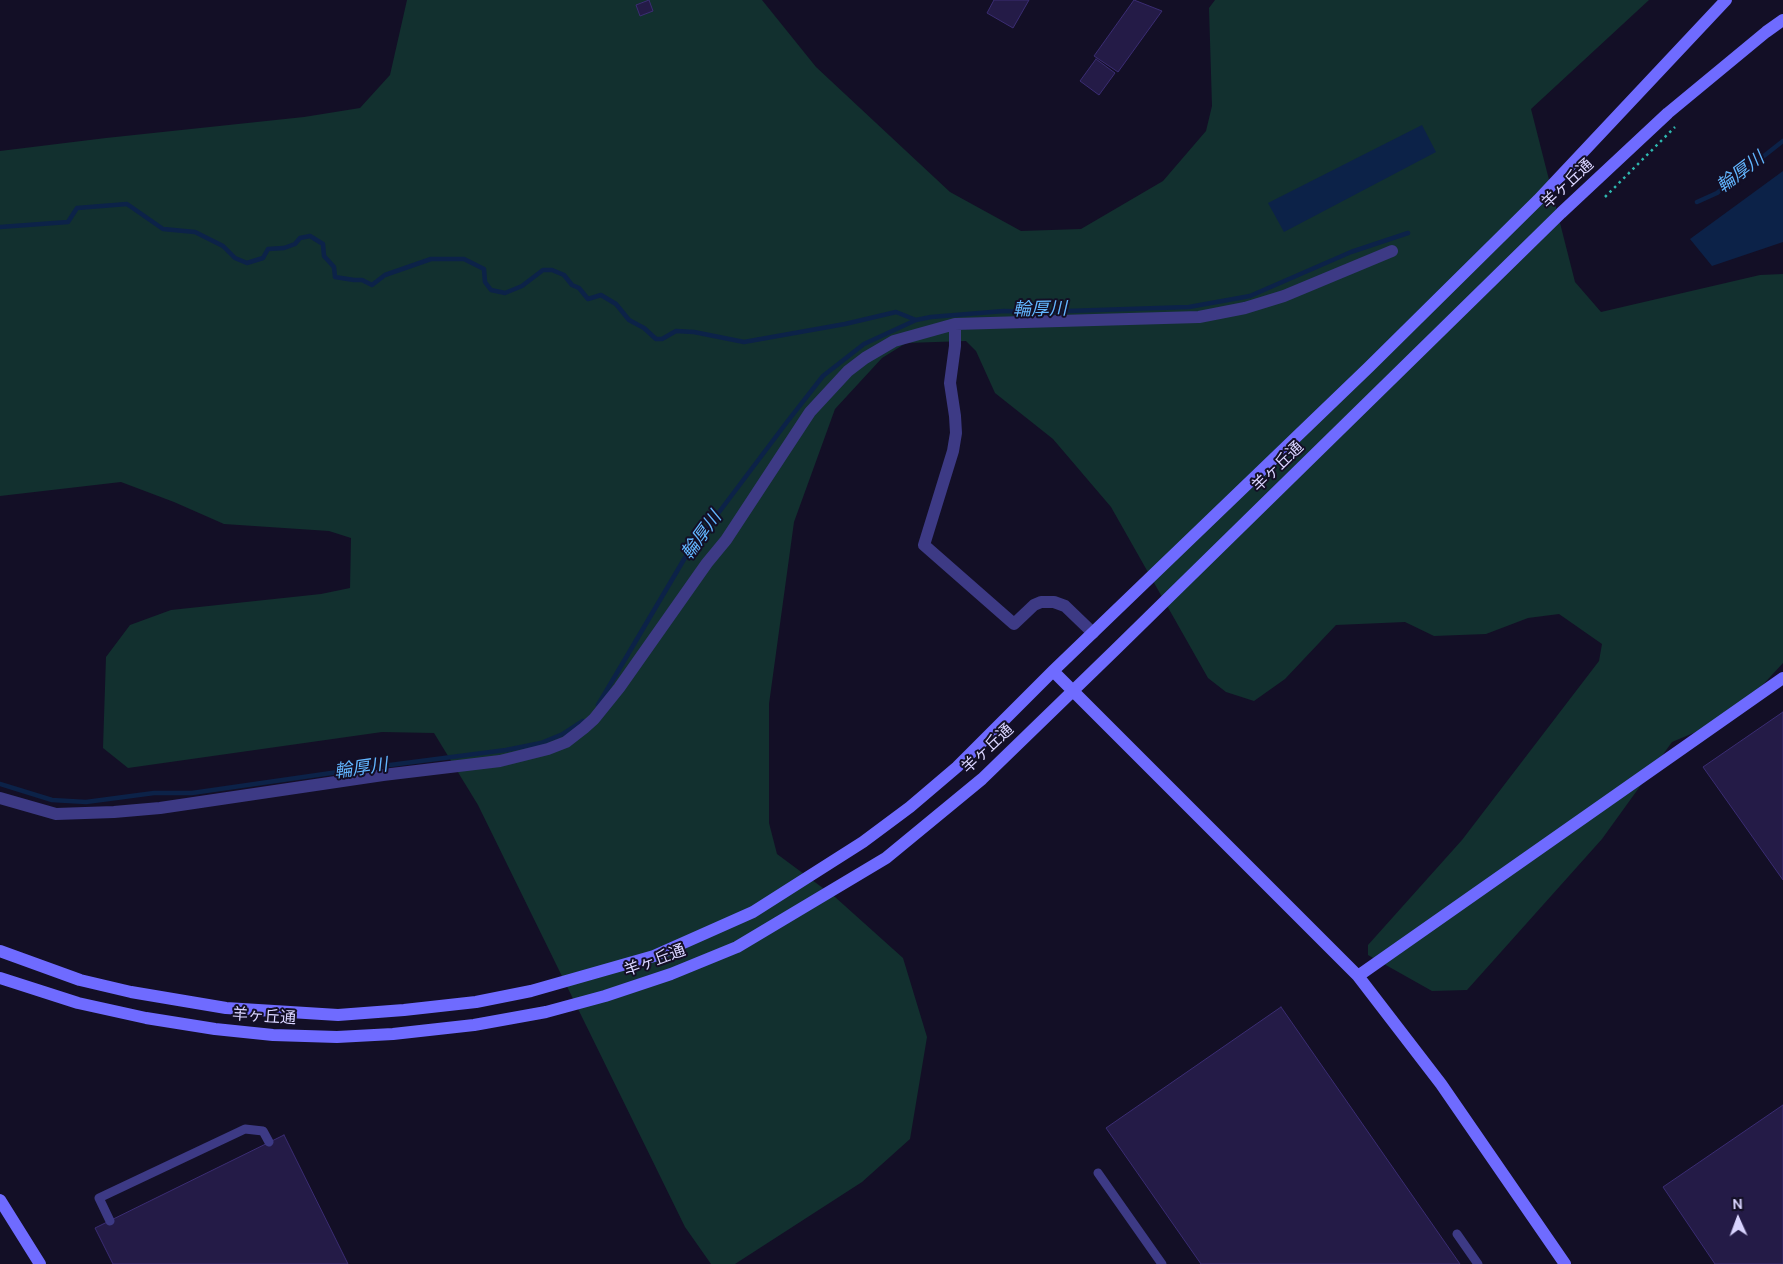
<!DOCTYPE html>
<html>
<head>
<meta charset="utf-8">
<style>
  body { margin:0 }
  #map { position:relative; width:1783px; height:1264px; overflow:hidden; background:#130f26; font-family:"DM Sans",sans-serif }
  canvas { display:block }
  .north { position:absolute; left:1713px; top:1194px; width:50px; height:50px; -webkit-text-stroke:4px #130f26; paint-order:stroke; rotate:358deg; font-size:14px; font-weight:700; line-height:20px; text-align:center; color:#d9d4ff }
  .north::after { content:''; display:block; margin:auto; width:18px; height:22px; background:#d9d4ff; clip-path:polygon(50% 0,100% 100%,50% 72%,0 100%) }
</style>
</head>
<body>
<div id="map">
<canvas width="1783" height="1264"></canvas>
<div class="north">N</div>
</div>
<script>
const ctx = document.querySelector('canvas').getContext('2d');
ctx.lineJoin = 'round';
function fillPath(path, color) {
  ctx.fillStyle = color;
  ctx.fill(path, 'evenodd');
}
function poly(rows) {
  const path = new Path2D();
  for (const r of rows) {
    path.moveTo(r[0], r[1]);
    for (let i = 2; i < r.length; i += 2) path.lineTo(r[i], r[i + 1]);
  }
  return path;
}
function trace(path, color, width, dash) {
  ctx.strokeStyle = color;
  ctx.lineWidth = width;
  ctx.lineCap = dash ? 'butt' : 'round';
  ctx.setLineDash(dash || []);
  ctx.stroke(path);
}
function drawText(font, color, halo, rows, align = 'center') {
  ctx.font = font + ' "DM Sans","Noto Sans JP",sans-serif';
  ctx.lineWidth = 4;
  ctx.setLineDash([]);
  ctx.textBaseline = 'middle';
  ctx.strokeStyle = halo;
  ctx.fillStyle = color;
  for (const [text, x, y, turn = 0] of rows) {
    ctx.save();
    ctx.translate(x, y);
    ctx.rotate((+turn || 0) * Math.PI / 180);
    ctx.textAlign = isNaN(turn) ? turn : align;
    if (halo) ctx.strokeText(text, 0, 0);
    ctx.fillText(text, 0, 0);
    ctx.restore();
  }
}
const green = poly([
  [407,0,762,0,816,67,950,192,1021,231,1081,229,1163,181,1206,131,1212,106,1209,8,1215,0,1649,0,1531,109,1575,282,1601,312,1760,275,1783,274,1783,663,1734,716,1672,742,1602,839,1467,990,1432,991,1368,955,1368,945,1462,840,1599,661,1602,644,1559,614,1528,618,1486,634,1434,636,1405,622,1336,625,1285,679,1254,701,1226,692,1208,678,1111,507,1053,439,995,393,976,351,966,341,906,343,882,358,835,409,794,522,769,704,769,823,777,854,835,897,903,958,927,1037,910,1139,862,1182,735,1264,711,1264,685,1227,478,805,434,733,382,732,128,768,103,748,106,657,130,625,171,610,321,594,350,588,351,538,329,531,224,524,174,502,121,482,0,496,0,151,106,138,304,117,360,108,390,75]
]);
const water = poly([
  [1422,125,1436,152,1284,232,1268,203],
  [1783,171,1783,242,1712,266,1690,239]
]);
const stream = poly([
  [1697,202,1717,193,1783,141],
  [0,227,68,222,77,208,127,204,163,229,195,232,223,246,235,258,247,263,263,258,268,249,284,248,295,244,300,238,310,236,323,244,324,256,334,267,335,277,354,280,362,280,372,285,385,275,431,259,464,259,484,269,485,282,491,290,505,293,522,286,543,270,552,270,564,275,572,285,579,288,588,299,601,295,616,304,629,320,644,328,656,339,662,339,676,331,694,332,744,342,845,324,896,312,916,320],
  [598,705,686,556,787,422,823,376,864,344,916,320,931,317,1004,311,1037,312,1189,307,1250,296,1351,252,1408,233],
  [0,784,52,800,86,802,154,793,192,793,359,769,506,750,541,743,563,734,583,721]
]);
const building = poly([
  [649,0,653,11,640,16,636,5,649,0],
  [994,0,1029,0,1013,28,987,13,994,0],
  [1134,0,1162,11,1118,72,1094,56,1134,0],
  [1096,59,1115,73,1099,95,1080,81,1096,59],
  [1783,712,1783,880,1703,767,1783,712],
  [1281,1007,1460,1264,1201,1264,1106,1128,1281,1007],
  [1783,1105,1783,1264,1715,1264,1663,1187,1783,1105],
  [284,1135,348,1264,113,1264,95,1228,284,1135]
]);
const path = poly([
  [1605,197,1675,127]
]);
const lane = poly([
  [1098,1173,1162,1264],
  [110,1221,99,1198,245,1129,263,1131,269,1142],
  [1457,1234,1478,1264]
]);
const street = poly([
  [955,324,955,346,950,383,955,416,956,433,953,451,924,545,1014,624,1034,605,1041,602,1054,602,1065,606,1093,633],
  [0,798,56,814,114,812,160,808,383,775,500,761,548,749,566,742,584,728,594,719,619,688,707,563,726,540,810,412,848,371,865,358,894,341,955,324,1199,317,1245,308,1284,296,1392,251]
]);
const secondary = poly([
  [1053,671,1358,976,1441,1084,1565,1264],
  [0,951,80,980,131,992,226,1008,338,1015,404,1010,476,1002,531,991,654,956,753,912,863,842,910,807,957,767,1053,671,1369,367,1538,200,1726,0],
  [1358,976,1783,678],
  [0,978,78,1003,146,1018,215,1029,273,1035,337,1037,393,1034,474,1025,546,1012,605,996,671,974,737,947,886,858,982,779,1114,651,1561,213,1668,113,1766,32,1783,20],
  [0,1200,40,1264]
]);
const streetNames = [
  ["羊ヶ丘通",1568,184,-43],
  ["羊ヶ丘通",1278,467,-44],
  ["羊ヶ丘通",988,749,-43],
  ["羊ヶ丘通",655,961,-20],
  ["羊ヶ丘通",264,1017,4]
];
const waterNames = [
  ["輪厚川",1741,173,-37],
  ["輪厚川",1040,310,-1],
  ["輪厚川",702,536,-54],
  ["輪厚川",361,769,-8]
];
fillPath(green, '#12302f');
fillPath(water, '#0c2248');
trace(stream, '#0c2248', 4.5);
fillPath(building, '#241b47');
trace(building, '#3b2d73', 1);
trace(path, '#2fb8b0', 2.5, [2.5, 4]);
trace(lane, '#3d3a85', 9);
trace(street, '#3d3a85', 12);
trace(secondary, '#6f6bff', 12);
drawText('16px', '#d9d4ff', '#130f26', streetNames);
drawText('italic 18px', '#62b6ff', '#130f26', waterNames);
</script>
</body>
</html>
